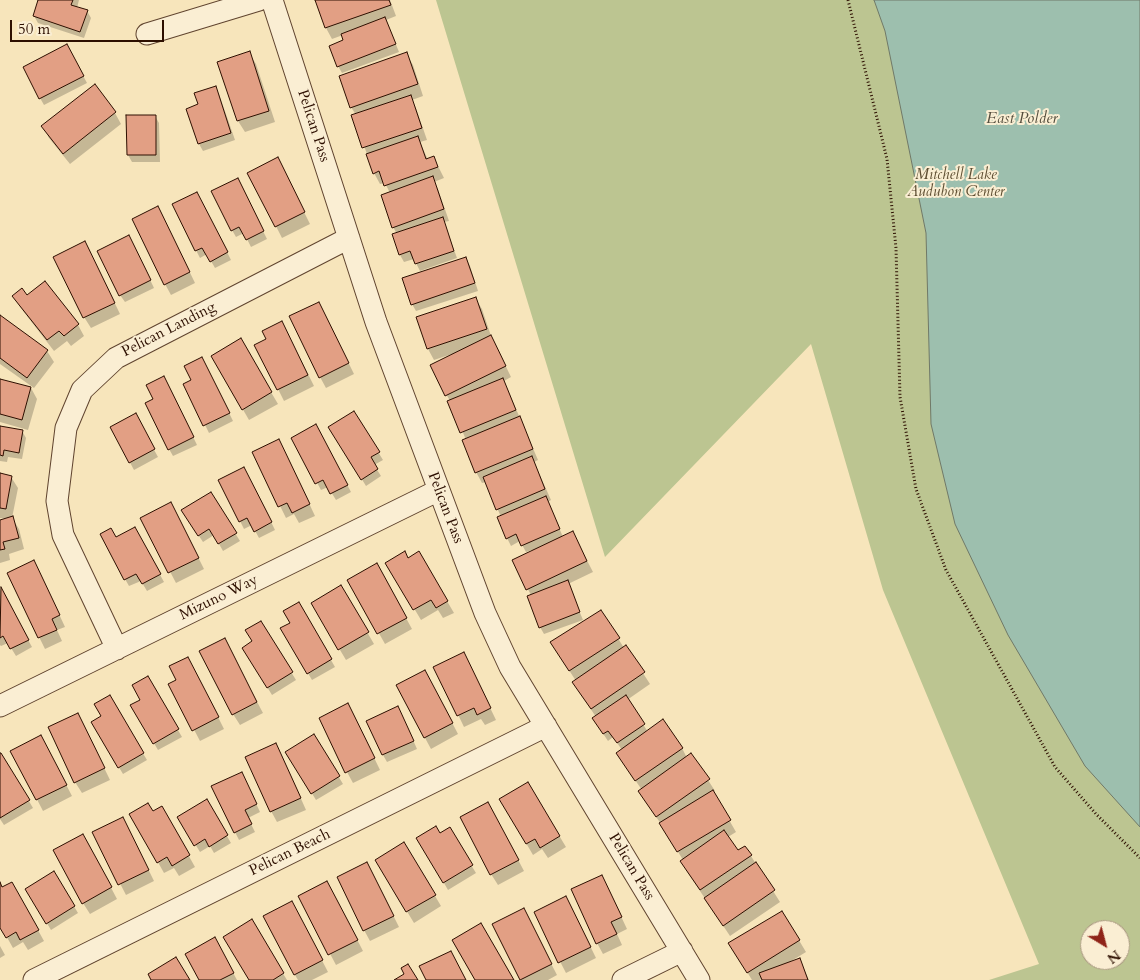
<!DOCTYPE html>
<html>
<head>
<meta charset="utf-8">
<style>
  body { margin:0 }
  #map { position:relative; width:1140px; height:980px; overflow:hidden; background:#f7e5bb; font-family:Cardo,serif }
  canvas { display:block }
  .north { position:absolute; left:1080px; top:920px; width:50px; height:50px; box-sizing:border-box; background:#faeed3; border:1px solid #a8957f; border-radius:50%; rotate:143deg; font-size:14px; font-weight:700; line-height:20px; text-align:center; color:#2d0f00 }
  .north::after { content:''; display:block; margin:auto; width:18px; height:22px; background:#8f2418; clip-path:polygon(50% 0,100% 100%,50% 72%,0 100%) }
  .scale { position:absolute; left:10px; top:20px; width:154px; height:22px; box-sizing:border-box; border:2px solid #2d0f00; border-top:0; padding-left:6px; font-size:15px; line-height:18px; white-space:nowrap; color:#2d0f00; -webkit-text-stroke:4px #faeed3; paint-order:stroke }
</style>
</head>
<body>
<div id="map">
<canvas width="1140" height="980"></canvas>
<div class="north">N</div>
<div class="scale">50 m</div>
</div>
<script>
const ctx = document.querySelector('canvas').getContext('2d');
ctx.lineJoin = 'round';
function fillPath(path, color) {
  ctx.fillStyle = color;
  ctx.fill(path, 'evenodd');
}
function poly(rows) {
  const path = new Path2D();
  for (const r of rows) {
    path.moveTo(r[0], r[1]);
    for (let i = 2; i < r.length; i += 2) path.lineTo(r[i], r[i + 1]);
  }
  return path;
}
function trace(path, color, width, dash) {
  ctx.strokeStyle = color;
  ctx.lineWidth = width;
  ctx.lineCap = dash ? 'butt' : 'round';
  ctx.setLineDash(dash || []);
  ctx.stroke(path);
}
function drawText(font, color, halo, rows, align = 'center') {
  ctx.font = font + ' Cardo,serif';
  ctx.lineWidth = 4;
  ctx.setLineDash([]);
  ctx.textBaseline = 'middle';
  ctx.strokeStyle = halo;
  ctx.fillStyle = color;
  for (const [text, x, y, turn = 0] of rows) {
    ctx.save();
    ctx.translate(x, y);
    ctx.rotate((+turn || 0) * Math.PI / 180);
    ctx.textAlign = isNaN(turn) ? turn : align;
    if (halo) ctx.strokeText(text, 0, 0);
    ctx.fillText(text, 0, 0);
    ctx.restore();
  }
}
const green = poly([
  [436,0,1140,0,1140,980,989,980,1039,964,883,590,811,344,605,557],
  [1090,930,1120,930,1120,960,1090,960]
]);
const water = poly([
  [874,0,1140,0,1140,827,1085,766,1008,635,955,524,931,424,926,233,885,31,874,0]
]);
const shadow = poly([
  [40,0,79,0,77,8,87,11,91,18,84,38,38,23,34,16],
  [316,0,390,0,396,16,386,20,399,52,342,73,338,66,345,41,343,35,332,39,326,28],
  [71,53,87,83,44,105,40,98],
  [249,53,256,64,275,122,245,132,238,121,219,63],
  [406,54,413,65,423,96,412,100,416,108,427,140,420,142,428,160,434,158,444,178,434,182,438,189,449,221,444,222,457,258,420,271,414,259,404,262,400,255,393,235,397,234,393,227,390,193,385,183,380,184,374,173,353,116,356,115,351,107],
  [94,86,115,113,121,124,70,164,49,138,43,127],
  [215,87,219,94,235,140,203,151,199,144,187,109,199,105],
  [155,116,159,123,160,162,132,162,128,155],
  [283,170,310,224,282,238,249,173],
  [241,187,267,239,251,247,244,233,236,237,232,230],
  [201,200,231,260,215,268,207,254,200,258,173,205],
  [164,219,195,283,171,295,165,284],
  [133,244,154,288,125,302,120,295],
  [91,254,120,314,91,328,84,317],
  [466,258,470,266,478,291,416,311,412,304],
  [44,283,78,325,84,336,71,346,67,341,54,351,20,307,13,296,27,296],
  [475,298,482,309,491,336,511,377,504,381,538,460,534,462,551,500,548,502,563,537,578,543,593,572,568,584,583,620,544,634,540,627,531,595,513,561,533,552,532,550,526,552,520,541,511,546,507,538,501,517,486,482,482,483,476,472,466,440,450,401,431,366,453,355,452,354,434,360,428,349,418,318],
  [319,303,354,374,326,388,320,377],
  [0,317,47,351,54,362,34,388,0,364],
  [288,334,314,386,284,401,256,345],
  [240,340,278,404,249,420,212,356],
  [206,366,233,421,209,433,185,384,193,381],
  [0,380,31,388,37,399,28,430,0,422],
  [168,385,197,445,173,456,169,449,155,400],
  [354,413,383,460,374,465,381,476,366,486,330,427],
  [135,415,158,457,134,470,111,427],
  [0,427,22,431,26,438,22,459,8,457,7,462,0,461],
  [320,433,351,492,336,500,328,487,321,490,293,438],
  [285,452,315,516,299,523,294,514,286,518,254,453],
  [0,475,11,477,18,488,12,518,19,529,24,549,9,554,10,560,0,563,0,521,8,519,0,518],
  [248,475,275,530,259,538,252,525,244,529,240,521],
  [210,493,240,541,223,551,214,535,203,542,187,518],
  [177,515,204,569,176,583,142,518],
  [135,529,164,582,147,591,141,581,129,586,125,579,115,538],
  [419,553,454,613,443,618,438,610,421,620,387,563,408,560],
  [377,565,412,629,385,644,349,580],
  [40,573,65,627,57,630,62,641,45,649,8,574],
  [341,587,374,644,346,660,312,603],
  [0,589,32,647,16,656,8,643,1,646,0,645],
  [298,603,335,667,312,680,282,629,291,623],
  [601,611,624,648,626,647,650,684,627,700,648,732,682,748,687,758,708,780,715,791,713,792,736,832,728,837,738,852,751,856,780,902,730,936,688,873,682,862,683,860,663,827,646,802,639,791,642,790,624,764,622,750,613,737,608,741,598,726,596,717,580,693,576,681,558,653],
  [261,623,296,680,272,695,243,648,253,642],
  [230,651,263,713,240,725,233,714],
  [464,654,496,720,485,725,481,719,464,727,435,667],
  [194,669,224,729,200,741,170,684],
  [147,677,182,737,158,750,132,706,142,700],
  [431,682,458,734,431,749,397,686],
  [109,697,147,760,123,774,92,723,103,716],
  [78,714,110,780,82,793,75,782],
  [402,715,417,749,387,762,383,755],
  [354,716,380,770,353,783,347,772],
  [314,736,343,784,316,800,287,752],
  [47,748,72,796,43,811,12,751],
  [1,754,33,808,4,825,0,819],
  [282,756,306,810,277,822,271,811],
  [245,780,260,812,248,818,255,832,239,840,235,832],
  [528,784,566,847,548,858,542,849,533,855,501,800],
  [206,801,231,843,214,853,210,846,200,852,179,818],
  [162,808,195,867,179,876,174,868,164,873,131,814,153,813],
  [494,814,524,871,498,885,491,874],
  [449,829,476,873,448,890,418,838,440,835],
  [129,830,154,881,126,895,94,833],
  [404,844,441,906,414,923,376,860],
  [89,846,117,899,90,914,83,903],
  [54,873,78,913,51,930,27,890],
  [373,875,399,927,370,941,364,930],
  [602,876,627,929,617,934,622,945,603,954,597,943],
  [12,883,44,941,28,950,23,942,13,948,0,925,0,884,2,888],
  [333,893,363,951,336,965,300,897],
  [572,909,596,958,566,973,535,913],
  [782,912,806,952,788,963,800,960,809,980,763,980,762,978,760,980,752,980,730,944],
  [298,914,328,972,312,980,298,980,295,975],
  [251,921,287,980,250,980],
  [529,921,557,975,548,980,522,980,494,925],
  [215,939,237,980,200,980],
  [0,946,5,955,0,958]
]);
const building = poly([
  [38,0,73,0,71,5,88,10,80,32,33,16,38,0],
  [315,0,389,0,391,5,325,28,315,0],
  [385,17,396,44,337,67,329,46,343,40,341,34,385,17],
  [67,44,84,76,39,99,23,67,67,44],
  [250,51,269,111,237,121,217,62,250,51],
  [407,52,418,84,350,108,339,76,407,52],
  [95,84,116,112,63,154,41,126,95,84],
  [216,86,231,133,198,144,186,109,198,104,194,93,216,86],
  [411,95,422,128,362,148,351,115,411,95],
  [126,115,156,115,156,155,127,155,126,115],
  [418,136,426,159,434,156,438,167,384,186,379,171,373,174,366,154,418,136],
  [278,157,305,212,275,227,247,173,278,157],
  [433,176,444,209,392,228,381,195,433,176],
  [238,178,264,231,246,240,239,227,231,231,211,191,238,178],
  [197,192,228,252,210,262,202,248,195,251,172,204,197,192],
  [158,206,190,272,164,285,132,219,158,206],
  [443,217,454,251,415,264,410,251,399,255,392,234,443,217],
  [129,235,151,280,119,296,97,251,129,235],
  [85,241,115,303,83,318,53,257,85,241],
  [466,257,475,283,411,305,402,278,466,257],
  [45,281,79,324,64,336,59,331,47,340,12,296,22,288,27,295,45,281],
  [476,297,487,329,427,349,416,317,476,297],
  [319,302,349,363,319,378,289,316,319,302],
  [0,315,48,350,27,378,0,358,0,315],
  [282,321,308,375,277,390,254,345,266,339,262,331,282,321],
  [491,335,506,366,445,396,430,365,491,335],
  [241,338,272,392,242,410,211,356,241,338],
  [202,357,230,413,203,426,183,384,191,380,184,366,202,357],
  [164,376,194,437,168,450,145,403,153,399,146,385,164,376],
  [503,378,516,410,460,433,447,401,503,378],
  [0,379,31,387,22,420,0,414,0,379],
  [354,411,380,452,371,457,378,469,361,480,328,427,354,411],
  [136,413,155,449,129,463,110,427,136,413],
  [520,416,533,449,475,473,462,440,520,416],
  [316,424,348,485,330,494,323,480,315,484,291,438,316,424],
  [0,426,23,430,19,453,4,450,3,456,0,455,0,426],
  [279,439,310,504,292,513,287,503,278,507,252,452,279,439],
  [532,456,545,489,496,510,483,477,532,456],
  [244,467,272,522,254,532,247,518,239,522,218,480,244,467],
  [0,473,12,476,6,509,0,508,0,473],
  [211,492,237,533,218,544,209,529,198,536,181,510,211,492],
  [546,496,560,529,521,546,516,534,506,539,497,517,546,496],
  [171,502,199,558,168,573,140,518,171,502],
  [13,516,19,538,3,542,5,549,0,550,0,520,13,516],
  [135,527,161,574,142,584,136,574,124,580,100,534,111,528,116,537,135,527],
  [573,531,587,561,526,590,512,560,573,531],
  [405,551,408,558,419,551,448,601,436,608,431,600,413,610,385,563,405,551],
  [34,560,60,615,52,619,57,630,38,638,7,573,34,560],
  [377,563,407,618,377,634,347,580,377,563],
  [568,580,580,612,539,628,527,596,568,580],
  [341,585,369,632,338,650,311,603,341,585],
  [1,587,29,640,10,649,3,636,0,638,1,587],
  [299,602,332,659,307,674,280,628,290,623,283,611,299,602],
  [601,610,620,638,569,671,550,642,601,610],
  [261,621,293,672,267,688,242,648,252,641,245,630,261,621],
  [225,638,257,702,232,715,199,651,225,638],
  [626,645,645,672,591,709,572,682,626,645],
  [464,652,491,708,477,715,474,708,457,716,433,667,464,652],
  [188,657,219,717,192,731,168,684,176,680,169,666,188,657],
  [425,670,453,723,424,738,396,685,425,670],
  [148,676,179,729,153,744,130,705,140,700,132,685,148,676],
  [110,695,144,753,118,768,91,722,101,716,94,704,110,695],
  [626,695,645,724,617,743,608,731,603,734,592,718,626,695],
  [348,703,375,758,345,773,319,718,348,703],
  [398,706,414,741,382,755,366,721,398,706],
  [78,713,105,768,74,783,48,727,78,713],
  [663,719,683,748,635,781,616,753,663,719],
  [314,734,340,776,311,794,285,752,314,734],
  [41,735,67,785,36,800,10,751,41,735],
  [276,743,301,798,270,812,245,757,276,743],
  [0,753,1,753,30,800,0,818,0,753],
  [691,753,710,779,656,817,638,791,691,753],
  [242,772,257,804,245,810,252,824,234,833,211,786,242,772],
  [528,782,560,836,540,848,535,839,526,844,499,799,528,782],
  [713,790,731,820,677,852,659,823,713,790],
  [207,799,228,835,209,847,205,839,194,846,177,817,207,799],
  [488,802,519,860,490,875,460,817,488,802],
  [148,803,153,811,162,806,190,855,172,866,167,857,157,863,129,814,148,803],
  [123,817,149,870,118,885,92,832,123,817],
  [436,826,440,833,450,827,473,865,443,883,416,838,436,826],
  [724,830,738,850,745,846,752,855,700,890,680,861,724,830],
  [83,834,112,887,82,904,53,850,83,834],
  [404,842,436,895,406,912,375,860,404,842],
  [367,862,394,916,363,931,337,877,367,862],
  [756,862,775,890,723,926,704,898,756,862],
  [54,871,75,906,46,924,25,889,54,871],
  [602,875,622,917,611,922,617,934,596,944,571,889,602,875],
  [327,881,358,940,328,955,298,896,327,881],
  [0,882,2,887,12,882,39,930,20,940,16,932,6,938,0,928,0,882],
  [566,896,591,947,558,963,534,912,566,896],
  [292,901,323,960,294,975,263,916,292,901],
  [524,908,552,964,520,980,492,924,524,908],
  [782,911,800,940,747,973,728,943,782,911],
  [252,919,284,973,273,980,249,980,223,937,252,919],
  [481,923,514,980,475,980,452,940,481,923],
  [215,937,234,973,220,980,199,980,185,954,215,937],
  [451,951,466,980,426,980,419,966,451,951],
  [176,957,190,980,151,980,148,974,176,957],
  [800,958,808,980,762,980,759,973,800,958],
  [408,964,418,980,394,980,404,974,401,968,408,964]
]);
const path = poly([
  [848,0,887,159,896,248,900,397,916,489,946,570,1055,767,1096,814,1140,858]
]);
const street = poly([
  [272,0,376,322,485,613,510,667,699,980],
  [147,34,259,0],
  [117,649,63,535,57,501,66,428,82,390,116,358,349,238],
  [0,706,439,490],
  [34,980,546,726],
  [623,980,682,951]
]);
const streetNames = [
  ["Pelican Pass",313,126,72],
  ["Pelican Landing",169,330,-27],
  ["Pelican Pass",445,508,69],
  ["Mizuno Way",219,598,-26],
  ["Pelican Beach",290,853,-26],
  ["Pelican Pass",631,867,59]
];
const parkNames = [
  ["Mitchell Lake",956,176],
  ["Audubon Center",956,193]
];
const waterNames = [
  ["East Polder",1022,119]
];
fillPath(green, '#bcc591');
fillPath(water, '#9dbfae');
trace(water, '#707968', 1);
fillPath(shadow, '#0003');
fillPath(building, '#e29f84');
trace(building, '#2d0f00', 1);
trace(street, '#60442f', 23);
trace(path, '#2d0f00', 3, [1, 2.5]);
trace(street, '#faeed3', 21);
drawText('15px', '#2d0f00', '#faeed3', streetNames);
drawText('italic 15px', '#5f4f33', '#faeed3', parkNames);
drawText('italic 16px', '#544d3d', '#faeed3', waterNames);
</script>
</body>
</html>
